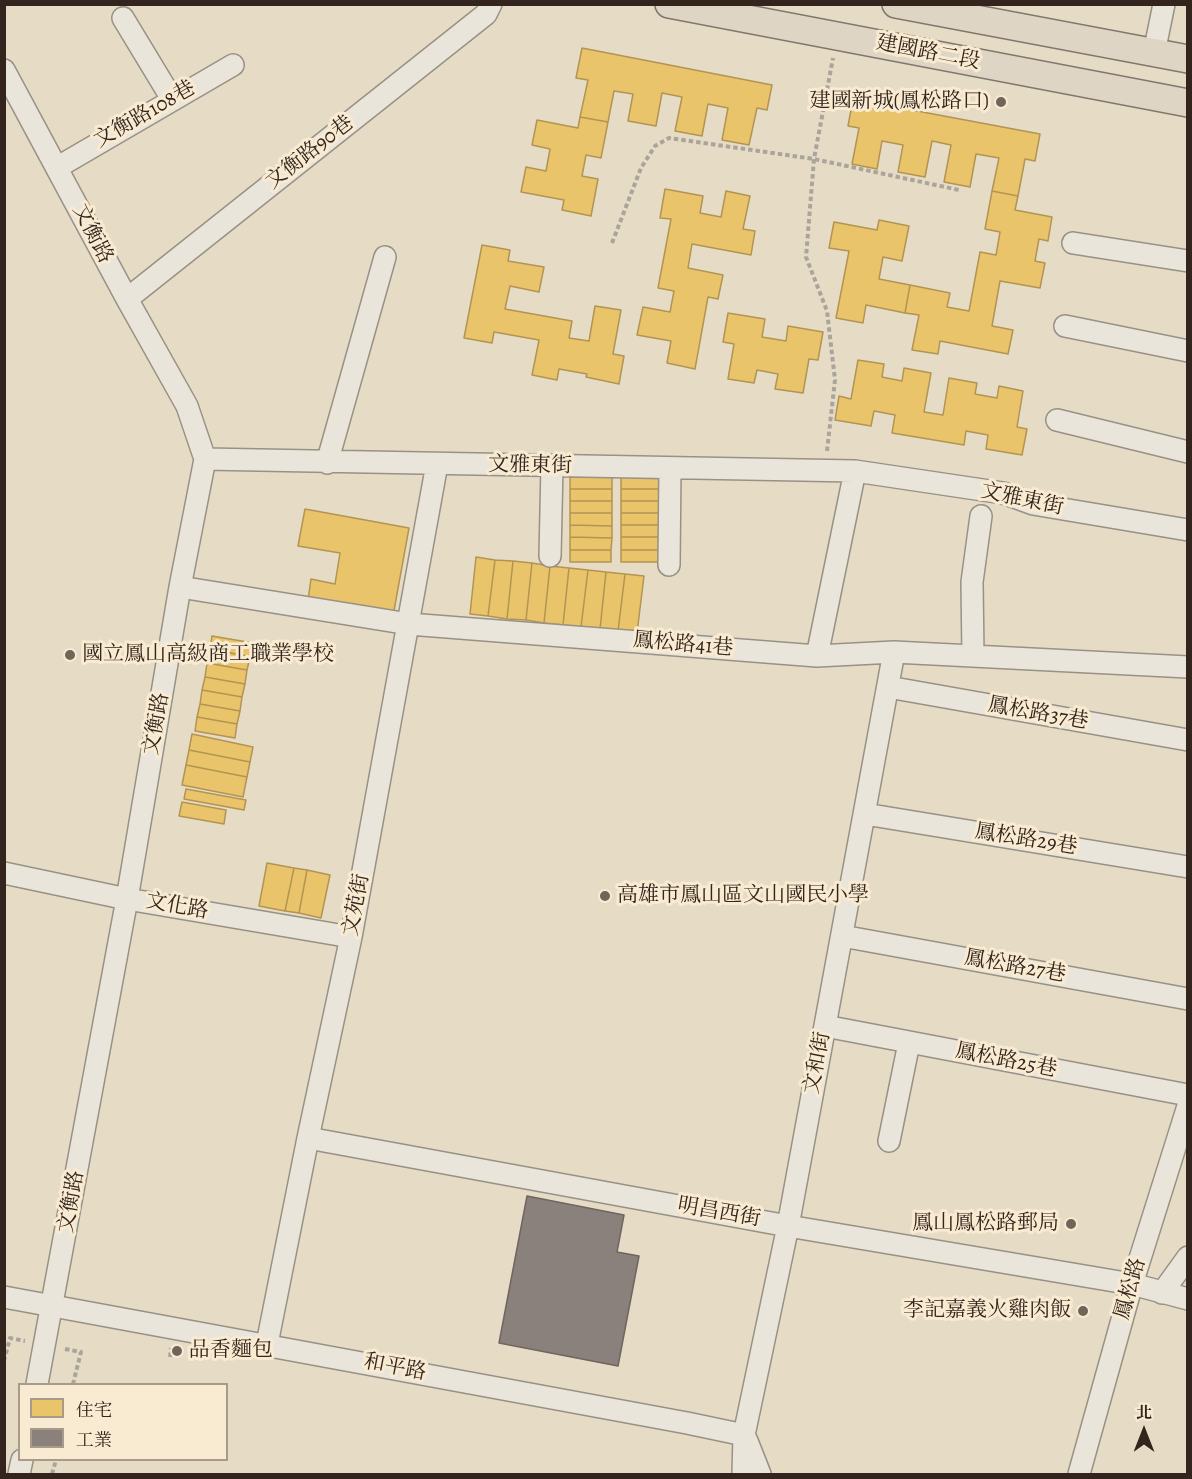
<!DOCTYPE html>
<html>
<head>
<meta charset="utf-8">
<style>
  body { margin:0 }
  #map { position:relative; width:1192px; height:1479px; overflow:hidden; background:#e6dcc6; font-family:Alegreya,"Noto Serif TC",serif }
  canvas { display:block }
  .frame { position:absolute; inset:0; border:6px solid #33241d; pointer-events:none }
  .legend { position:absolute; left:18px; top:1383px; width:210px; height:78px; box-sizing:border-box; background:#f8ebd1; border:2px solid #a99b89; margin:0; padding:8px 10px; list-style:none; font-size:18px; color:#33241d }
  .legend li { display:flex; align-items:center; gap:12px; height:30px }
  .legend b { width:30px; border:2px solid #a99b89 }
  .north { position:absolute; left:1114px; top:1401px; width:60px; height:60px; -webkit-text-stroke:4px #f8ebd1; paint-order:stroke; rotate:0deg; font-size:16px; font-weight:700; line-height:24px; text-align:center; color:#33241d }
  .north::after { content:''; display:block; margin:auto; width:21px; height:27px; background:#33241d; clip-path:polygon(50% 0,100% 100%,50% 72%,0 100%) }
</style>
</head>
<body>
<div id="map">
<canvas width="1192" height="1479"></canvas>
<div class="frame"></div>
<ul class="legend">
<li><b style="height:16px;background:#e9c46a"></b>住宅</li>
<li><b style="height:16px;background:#8a817c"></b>工業</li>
</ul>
<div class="north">北</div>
</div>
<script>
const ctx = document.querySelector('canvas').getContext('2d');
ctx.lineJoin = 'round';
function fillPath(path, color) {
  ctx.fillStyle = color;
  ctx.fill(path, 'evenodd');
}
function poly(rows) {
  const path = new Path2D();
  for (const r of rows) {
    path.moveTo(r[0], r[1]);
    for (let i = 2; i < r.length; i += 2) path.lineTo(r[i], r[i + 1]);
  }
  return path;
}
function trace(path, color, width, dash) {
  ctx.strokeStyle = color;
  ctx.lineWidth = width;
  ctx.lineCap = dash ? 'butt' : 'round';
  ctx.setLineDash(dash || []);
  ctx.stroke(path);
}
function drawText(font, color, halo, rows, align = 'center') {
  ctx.font = font + ' Alegreya,"Noto Serif TC",serif';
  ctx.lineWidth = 6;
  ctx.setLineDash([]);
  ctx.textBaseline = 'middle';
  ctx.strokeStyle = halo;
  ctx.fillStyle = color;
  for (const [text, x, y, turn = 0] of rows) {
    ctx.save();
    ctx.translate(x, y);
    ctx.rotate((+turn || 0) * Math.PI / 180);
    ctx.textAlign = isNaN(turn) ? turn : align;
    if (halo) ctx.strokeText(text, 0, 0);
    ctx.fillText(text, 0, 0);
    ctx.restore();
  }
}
const homes = poly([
  [582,48,772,85,767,110,757,108,749,145,722,140,728,108,708,104,702,136,675,131,682,97,662,93,656,126,628,121,633,94,614,91,608,122,580,117,588,80,576,78,582,48],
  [853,99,1040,134,1035,161,1025,159,1018,196,992,191,999,158,976,154,970,187,944,182,951,145,932,141,925,177,898,172,903,145,882,141,877,169,852,164,859,128,848,126,853,99],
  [580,117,608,122,601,158,586,155,582,176,598,179,591,216,562,210,564,200,521,192,526,167,546,171,550,149,532,145,537,120,578,128,580,117],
  [665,189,703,196,700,213,721,217,726,191,750,196,743,229,755,231,751,255,692,244,688,268,723,275,718,299,708,297,695,369,667,363,671,341,637,335,643,307,670,312,674,291,658,288,671,219,660,218,665,189],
  [992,191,1018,196,1015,210,1052,217,1048,241,1039,239,1035,261,1045,263,1040,288,1000,281,992,326,1013,330,1008,354,940,341,938,354,912,350,919,315,905,313,910,285,950,293,947,307,969,311,980,252,996,255,1000,232,985,229,992,191],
  [879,220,909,226,902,261,883,257,879,279,910,285,905,313,866,305,863,323,836,318,849,251,829,248,834,222,877,230,879,220],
  [482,245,510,250,508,261,544,267,539,292,510,286,505,309,572,321,569,338,589,341,595,306,621,310,613,354,624,356,619,384,586,377,587,374,559,369,557,380,532,375,539,340,494,332,492,343,464,338,482,245],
  [728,313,765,319,762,337,786,341,788,326,823,332,818,360,809,359,803,393,775,389,778,374,757,370,754,383,728,379,734,344,723,342,728,313],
  [858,360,884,364,882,377,902,381,904,368,931,373,924,412,943,415,949,378,977,383,975,394,997,398,999,386,1023,391,1017,427,1027,429,1022,455,986,449,988,435,966,431,964,445,892,433,895,415,874,411,871,426,835,420,839,396,851,399,858,360],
  [570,477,612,477,612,489,570,489,570,477],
  [621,477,662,477,662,489,621,489,621,477],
  [570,489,612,489,612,501,570,501,570,489],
  [621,489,662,489,662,501,621,501,621,489],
  [570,501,612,501,612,513,570,513,570,501],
  [621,501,662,501,662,513,621,513,621,501],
  [305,509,409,528,393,616,308,600,311,579,335,584,340,553,298,546,305,509],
  [570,513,612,513,612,526,570,525,570,513],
  [621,513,662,513,662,525,621,525,621,513],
  [570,525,612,526,612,538,570,537,570,525],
  [621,525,662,525,662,537,621,537,621,525],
  [570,537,612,538,611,550,570,550,570,537],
  [621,537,662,537,662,550,621,550,621,537],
  [570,550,611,550,611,562,570,562,570,550],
  [621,550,662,550,662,562,621,562,621,550],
  [476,557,495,560,488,616,470,614,476,557],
  [495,560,513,561,507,619,488,616,495,560],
  [513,561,532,563,526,620,507,619,513,561],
  [532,563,550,566,544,623,526,620,532,563],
  [550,566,569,568,563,625,544,623,550,566],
  [569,568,588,570,581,627,563,625,569,568],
  [588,570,606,572,600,629,581,627,588,570],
  [606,572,625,574,618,631,600,629,606,572],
  [625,574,644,576,637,633,618,631,625,574],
  [212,636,265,645,263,659,210,649,212,636],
  [210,649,250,657,247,670,207,663,210,649],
  [207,663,247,670,245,684,205,677,207,663],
  [205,677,245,684,242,697,202,690,205,677],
  [202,690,242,697,240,711,200,704,202,690],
  [200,704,240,711,237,724,197,717,200,704],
  [197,717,237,724,235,738,195,731,197,717],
  [192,734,253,747,250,762,189,750,192,734],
  [189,750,250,762,247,777,186,765,189,750],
  [186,765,247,777,243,797,182,785,186,765],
  [186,789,246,800,244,810,184,799,186,789],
  [182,802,226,810,224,824,179,816,182,802],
  [267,863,294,868,285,911,259,906,267,863],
  [294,868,307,870,299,913,285,911,294,868],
  [307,870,330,875,321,918,299,913,307,870]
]);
const industry = poly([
  [527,1196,624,1215,617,1252,639,1256,618,1366,499,1343,527,1196]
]);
const path = poly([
  [612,243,641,168,655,146,669,138,814,159,959,190],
  [827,451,835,380,827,311,806,257,814,159,833,58],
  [65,1349,81,1352,73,1384],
  [170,1357,171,1348],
  [4,1361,10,1338,25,1341],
  [52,1474,56,1460]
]);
const minor = poly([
  [123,18,172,99],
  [1154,53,1164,4],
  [4,70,127,299,187,406,205,459,180,587,127,899,37,1384],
  [58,167,233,65],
  [1073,243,1188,261],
  [127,299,486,14,491,4],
  [1065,326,1188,351],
  [1057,420,1188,452],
  [205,459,855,471],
  [327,463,385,257],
  [550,556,552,466],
  [669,565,670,468],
  [180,587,409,624,817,656,894,652,1188,667],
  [817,656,855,471,1003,493,1033,504,1188,530],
  [973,656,972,582,981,516],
  [888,687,1188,740],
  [865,814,1188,867],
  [4,873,127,899,351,937],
  [842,936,1188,999],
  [825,1026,1188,1095],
  [308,1138,788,1226,1132,1284,1188,1299],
  [889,1141,909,1043],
  [1162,1293,1188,1257],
  [4,1297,687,1423,744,1435],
  [267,1344,308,1138,351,937,437,464],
  [747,1441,760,1474],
  [19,1474,22,1460],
  [743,1474,744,1435,788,1226,894,652],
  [1079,1474,1132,1284,1188,1106]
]);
const major = poly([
  [669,4,1188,103],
  [896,4,1188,59]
]);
const markers = [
  [1001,102,6,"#726458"],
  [70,655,6,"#726458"],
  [605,896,6,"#726458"],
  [1071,1224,6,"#726458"],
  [1083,1311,6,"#726458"],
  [177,1351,6,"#726458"]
];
const streetNames = [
  ["建國路二段",928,53,11],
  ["文衡路108巷",145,115,-30],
  ["文衡路90巷",310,153,-38],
  ["文衡路",92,234,63],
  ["文雅東街",530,466,1],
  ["文雅東街",1022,500,12],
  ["鳳松路41巷",683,645,5],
  ["鳳松路37巷",1038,714,10],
  ["文衡路",157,724,-80],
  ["鳳松路29巷",1026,840,9],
  ["文苑街",357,905,-79],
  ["文化路",177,907,10],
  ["鳳松路27巷",1015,967,10],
  ["鳳松路25巷",1006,1061,11],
  ["文和街",818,1063,-79],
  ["文衡路",72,1202,-80],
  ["明昌西街",719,1213,10],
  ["鳳松路",1131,1289,-74],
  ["和平路",395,1368,11]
];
const poiNames = [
  ["建國新城(鳳松路口)",989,102],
  ["國立鳳山高級商工職業學校",82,655,"left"],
  ["高雄市鳳山區文山國民小學",617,896,"left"],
  ["鳳山鳳松路郵局",1059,1224],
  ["李記嘉義火雞肉飯",1071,1311],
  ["品香麵包",189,1351,"left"]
];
fillPath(homes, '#e9c46a');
trace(homes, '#b29453', 1.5);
fillPath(industry, '#8a817c');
trace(industry, '#706560', 1.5);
trace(minor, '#989184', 24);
trace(major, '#80786d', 30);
trace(path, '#aaa49b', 4, [4.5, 3]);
trace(minor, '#eae5da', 21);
trace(major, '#ded5c5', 27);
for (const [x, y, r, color] of markers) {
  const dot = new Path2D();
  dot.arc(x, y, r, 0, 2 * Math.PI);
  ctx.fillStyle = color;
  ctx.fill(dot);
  trace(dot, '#f8ebd1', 2);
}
drawText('21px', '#33241d', '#f8ebd1', streetNames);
drawText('21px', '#33241d', '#f8ebd1', poiNames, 'right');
</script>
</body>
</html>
